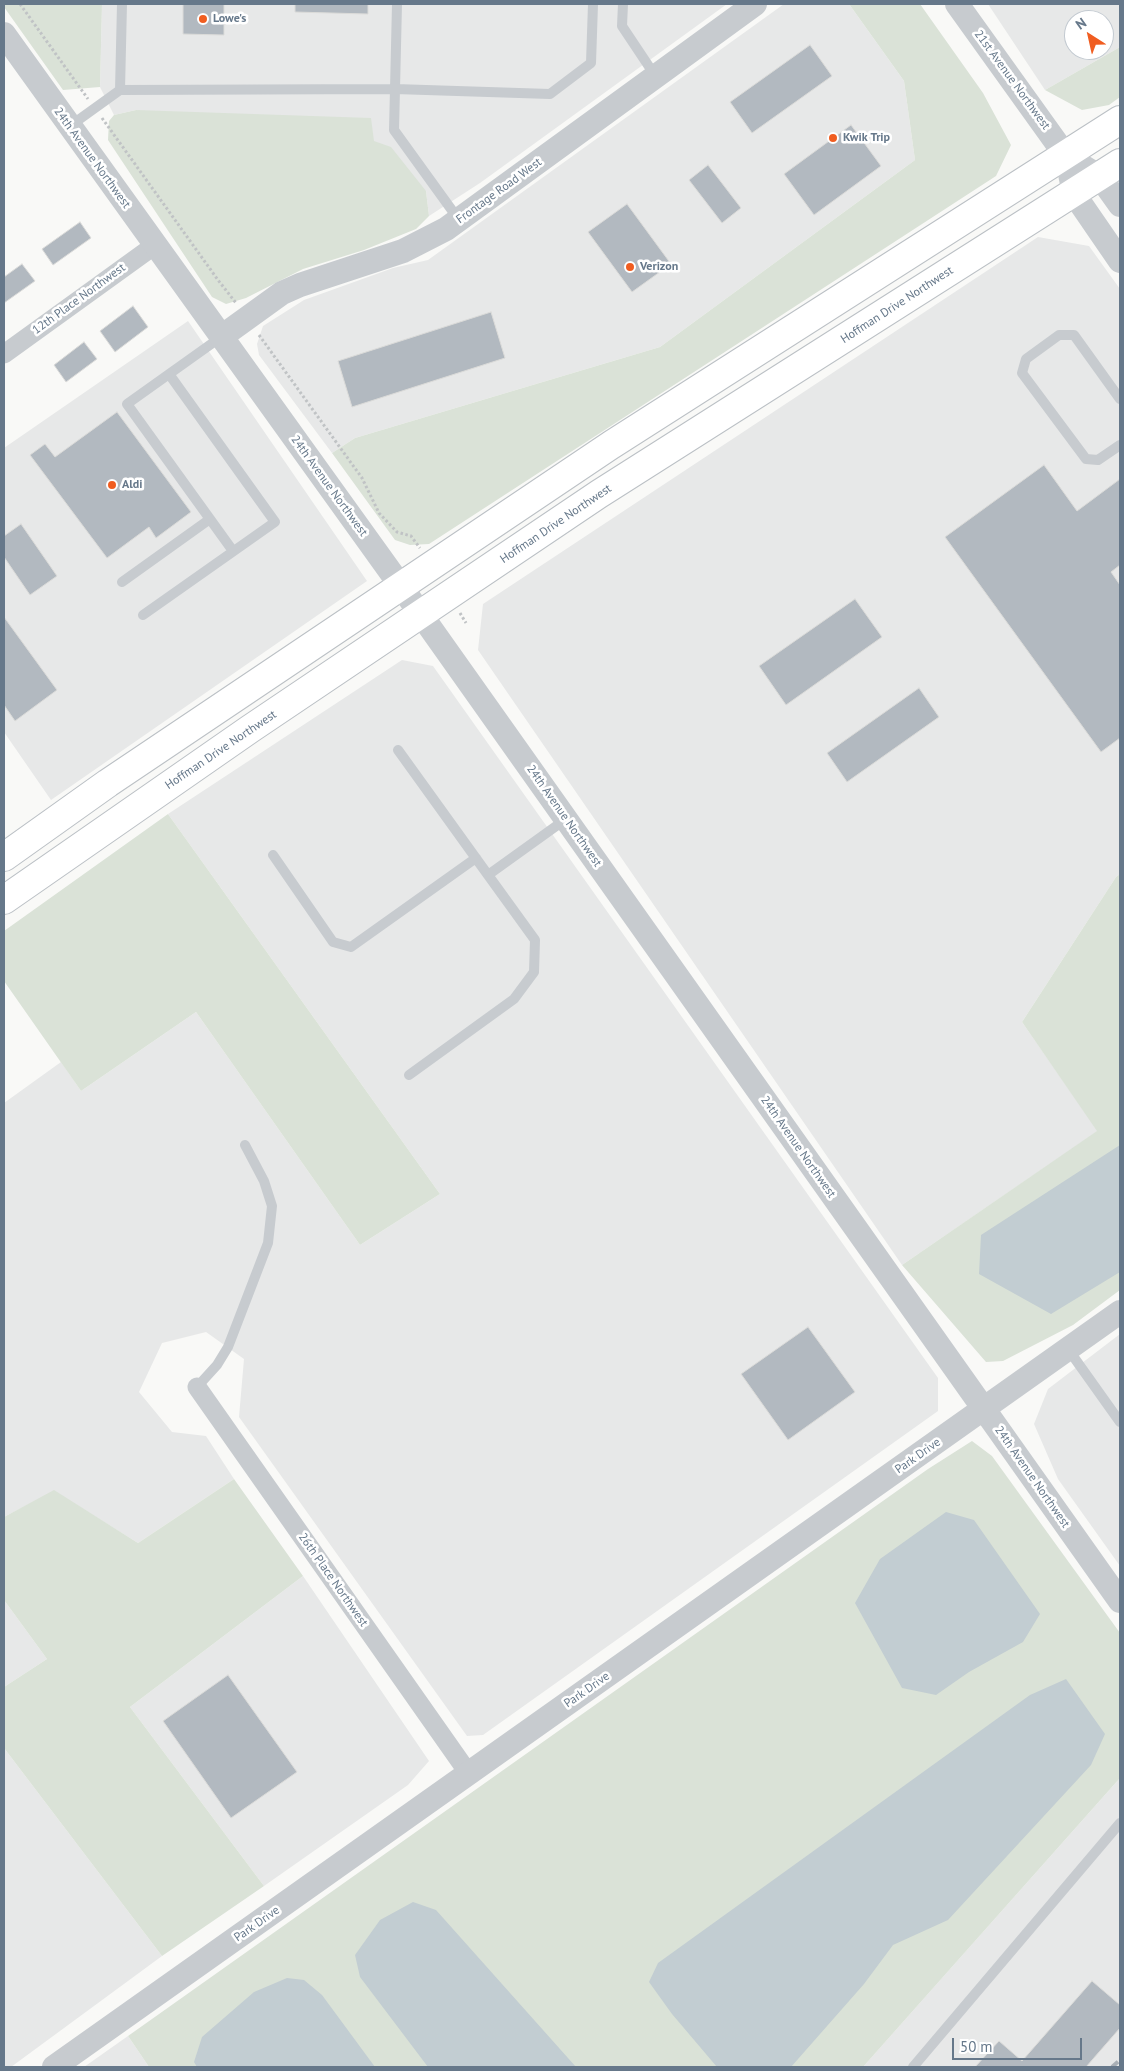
<!DOCTYPE html>
<html>
<head>
<meta charset="utf-8">
<style>
  body { margin:0 }
  #map { position:relative; width:1124px; height:2071px; overflow:hidden; background:#f9f9f7; font-family:"PT Sans",sans-serif }
  canvas { display:block }
  .frame { position:absolute; inset:0; border:5px solid #66788a; pointer-events:none }
  .north { position:absolute; left:1064px; top:10px; width:50px; height:50px; box-sizing:border-box; background:#fff; border:1px solid #c2c9d0; border-radius:50%; rotate:325deg; font-size:14px; font-weight:700; line-height:20px; text-align:center; color:#66788a }
  .north::after { content:''; display:block; margin:auto; width:18px; height:22px; background:#f05d20; clip-path:polygon(50% 0,100% 100%,50% 72%,0 100%) }
  .scale { position:absolute; left:952px; top:2038px; width:130px; height:22px; box-sizing:border-box; border:2px solid #66788a; border-top:0; padding-left:6px; font-size:15px; line-height:18px; white-space:nowrap; color:#66788a; -webkit-text-stroke:4px #fff; paint-order:stroke }
</style>
</head>
<body>
<div id="map">
<canvas width="1124" height="2071"></canvas>
<div class="frame"></div>
<div class="north">N</div>
<div class="scale">50 m</div>
</div>
<script>
const ctx = document.querySelector('canvas').getContext('2d');
ctx.lineJoin = 'round';
function fillPath(path, color) {
  ctx.fillStyle = color;
  ctx.fill(path, 'evenodd');
}
function poly(rows) {
  const path = new Path2D();
  for (const r of rows) {
    path.moveTo(r[0], r[1]);
    for (let i = 2; i < r.length; i += 2) path.lineTo(r[i], r[i + 1]);
  }
  return path;
}
function trace(path, color, width, dash) {
  ctx.strokeStyle = color;
  ctx.lineWidth = width;
  ctx.lineCap = dash ? 'butt' : 'round';
  ctx.setLineDash(dash || []);
  ctx.stroke(path);
}
function drawText(font, color, halo, rows, align = 'center') {
  ctx.font = font + ' "PT Sans",sans-serif';
  ctx.lineWidth = 5;
  ctx.setLineDash([]);
  ctx.textBaseline = 'middle';
  ctx.strokeStyle = halo;
  ctx.fillStyle = color;
  for (const [text, x, y, turn = 0] of rows) {
    ctx.save();
    ctx.translate(x, y);
    ctx.rotate((+turn || 0) * Math.PI / 180);
    ctx.textAlign = isNaN(turn) ? turn : align;
    if (halo) ctx.strokeText(text, 0, 0);
    ctx.fillText(text, 0, 0);
    ctx.restore();
  }
}
const built = poly([
  [102,4,727,4,480,183,429,216,426,191,136,110,114,115,100,87],
  [784,4,849,4,904,81,915,160,660,347,355,438,332,453,259,355,257,344,263,326,304,300,393,268,428,260],
  [988,4,1120,4,1120,47,1045,90],
  [1074,20,1104,20,1104,50,1074,50],
  [1038,237,1089,246,1120,289,1120,874,1116,877,1022,1022,1098,1131,902,1265,478,650,483,604],
  [188,321,367,581,51,800,4,732,4,448],
  [402,660,433,666,938,1378,938,1411,483,1735,467,1736,239,1417,244,1359,206,1332,162,1343,139,1392,172,1432,206,1436,234,1479,138,1543,54,1491,4,1517,4,1103,61,1062,81,1091,196,1012,360,1245,440,1194,168,814],
  [1120,1334,1120,1566,1058,1479,1034,1424,1048,1389],
  [303,1576,429,1761,408,1785,264,1886,130,1707],
  [4,1600,47,1659,4,1687],
  [4,1748,162,1956,11,2067,4,2067],
  [1120,1778,1120,2067,863,2067],
  [128,2036,149,2067,84,2067]
]);
const green = poly([
  [4,4,102,4,100,87,63,90,4,7],
  [849,4,920,4,983,93,1011,145,996,176,429,544,410,545,395,540,332,453,355,438,660,347,915,160,904,81],
  [1120,47,1120,97,1109,105,1082,110,1045,90],
  [136,110,371,118,374,141,391,147,426,191,429,216,416,229,364,250,303,269,246,298,226,304,212,297,108,140,109,121,114,115],
  [168,814,440,1194,360,1245,196,1012,81,1091,4,981,4,931],
  [1120,874,1120,1290,1073,1325,1003,1361,986,1362,902,1265,1097,1131,1022,1022,1116,877],
  [972,1441,992,1456,1120,1633,1120,1778,863,2067,149,2067,128,2036,928,1469],
  [234,1479,303,1576,130,1707,264,1886,162,1956,4,1748,4,1687,47,1659,4,1600,4,1517,54,1490,138,1543]
]);
const water = poly([
  [1120,1145,1120,1272,1051,1314,979,1274,981,1235],
  [946,1512,974,1520,1040,1614,1023,1642,969,1672,936,1695,902,1688,855,1603,880,1559],
  [1066,1679,1105,1734,1091,1765,948,1920,893,1945,864,1984,791,2067,717,2067,672,2014,649,1982,658,1963,1030,1695],
  [413,1902,436,1910,576,2067,428,2067,360,1977,355,1955,380,1920],
  [287,1978,304,1980,322,1995,375,2067,197,2067,194,2062,202,2037,254,1992]
]);
const building = poly([
  [183,4,224,4,224,35,183,34,183,4],
  [295,4,368,4,368,14,295,12,295,4],
  [810,45,832,76,752,133,730,102,810,45],
  [851,125,881,166,814,215,784,174,851,125],
  [708,165,741,208,722,223,689,180,708,165],
  [627,204,671,264,632,292,588,232,627,204],
  [80,222,91,238,53,265,42,249,80,222],
  [22,264,35,281,4,303,4,277,22,264],
  [133,306,148,327,115,352,100,331,133,306],
  [491,312,505,358,352,407,338,361,491,312],
  [84,342,97,359,66,382,54,365,84,342],
  [117,412,191,512,156,538,149,527,107,558,30,455,45,444,55,457,117,412],
  [1044,465,1077,511,1120,479,1120,565,1111,572,1120,585,1120,738,1101,752,945,537,1044,465],
  [21,524,57,576,30,595,4,557,4,536,21,524],
  [855,599,882,637,786,705,759,666,855,599],
  [4,617,57,690,15,721,4,705,4,617],
  [919,688,939,717,847,782,827,753,919,688],
  [808,1327,855,1392,788,1440,741,1374,808,1327],
  [228,1675,297,1772,231,1818,163,1721,228,1675],
  [1092,1981,1120,2005,1120,2028,1086,2067,975,2067,999,2041,1022,2061,1092,1981]
]);
const path = poly([
  [20,4,88,99],
  [102,118,218,280,236,303],
  [259,335,362,478,379,513,397,532,411,536,420,548],
  [460,613,466,623]
]);
const service = poly([
  [122,4,120,90,395,89,394,130,459,220],
  [397,4,395,89,550,94,591,63,593,4],
  [623,4,622,26,656,77],
  [70,126,120,90],
  [221,337,127,404,233,551],
  [1120,399,1074,335,1059,335,1026,359,1022,373,1086,459,1098,460,1120,445],
  [122,582,210,519],
  [143,615,275,522,169,374],
  [398,750,488,875],
  [273,855,333,942,351,947,476,858],
  [409,1075,514,999,534,972,535,940,488,875,566,819],
  [1068,1349,1120,1422],
  [197,1387,217,1365,228,1347,268,1243,272,1206,264,1181,245,1145],
  [913,2067,1120,1823]
]);
const minor = poly([
  [4,354,155,245],
  [197,1387,469,1774]
]);
const tertiary = poly([
  [957,4,1066,156,1100,177,1120,205],
  [4,34,400,585,1120,1601],
  [1070,174,1074,194,1120,261],
  [221,337,282,293,300,285,403,251,446,229,755,4],
  [54,2067,1120,1312]
]);
const secondary = poly([
  [4,857,108,783,611,445,1120,120],
  [4,900,250,729,599,494,1120,163]
]);
const rail = poly([
  [1112,2067,1120,2060]
]);
const markers = [
  [203,19,5,"#f05d20"],
  [833,138,5,"#f05d20"],
  [630,267,5,"#f05d20"],
  [112,485,5,"#f05d20"]
];
const poiNames = [
  ["Lowe's",213,19],
  ["Kwik Trip",843,138],
  ["Verizon",640,267],
  ["Aldi",122,485]
];
const streetNames = [
  ["21st Avenue Northwest",1012,80,54],
  ["24th Avenue Northwest",92,158,54],
  ["Frontage Road West",499,191,-36],
  ["12th Place Northwest",79,299,-36],
  ["Hoffman Drive Northwest",897,305,-33],
  ["24th Avenue Northwest",329,486,54],
  ["Hoffman Drive Northwest",556,524,-34],
  ["Hoffman Drive Northwest",221,750,-34],
  ["24th Avenue Northwest",564,816,55],
  ["24th Avenue Northwest",798,1147,55],
  ["Park Drive",918,1456,-35],
  ["24th Avenue Northwest",1032,1477,55],
  ["26th Place Northwest",333,1580,55],
  ["Park Drive",587,1690,-35],
  ["Park Drive",257,1924,-35]
];
fillPath(built, '#e7e8e8');
fillPath(green, '#dae2d7');
fillPath(water, '#c2cdd2');
fillPath(building, '#b2b9c0');
trace(building, '#dbdbd9', 1);
trace(secondary, '#bbc0c5', 30);
trace(path, '#c0c3c5', 3, [2.5, 2.5]);
trace(service, '#c7cbcf', 10);
trace(minor, '#c7cbcf', 19);
trace(tertiary, '#c7cbcf', 24);
trace(secondary, '#fff', 28);
trace(rail, '#a9afb5', 4, [8, 4]);
for (const [x, y, r, color] of markers) {
  const dot = new Path2D();
  dot.arc(x, y, r, 0, 2 * Math.PI);
  ctx.fillStyle = color;
  ctx.fill(dot);
  trace(dot, '#fff', 2);
}
drawText('bold 12px', '#66788a', '#fff', poiNames, 'left');
drawText('12px', '#66788a', '#fff', streetNames);
</script>
</body>
</html>
